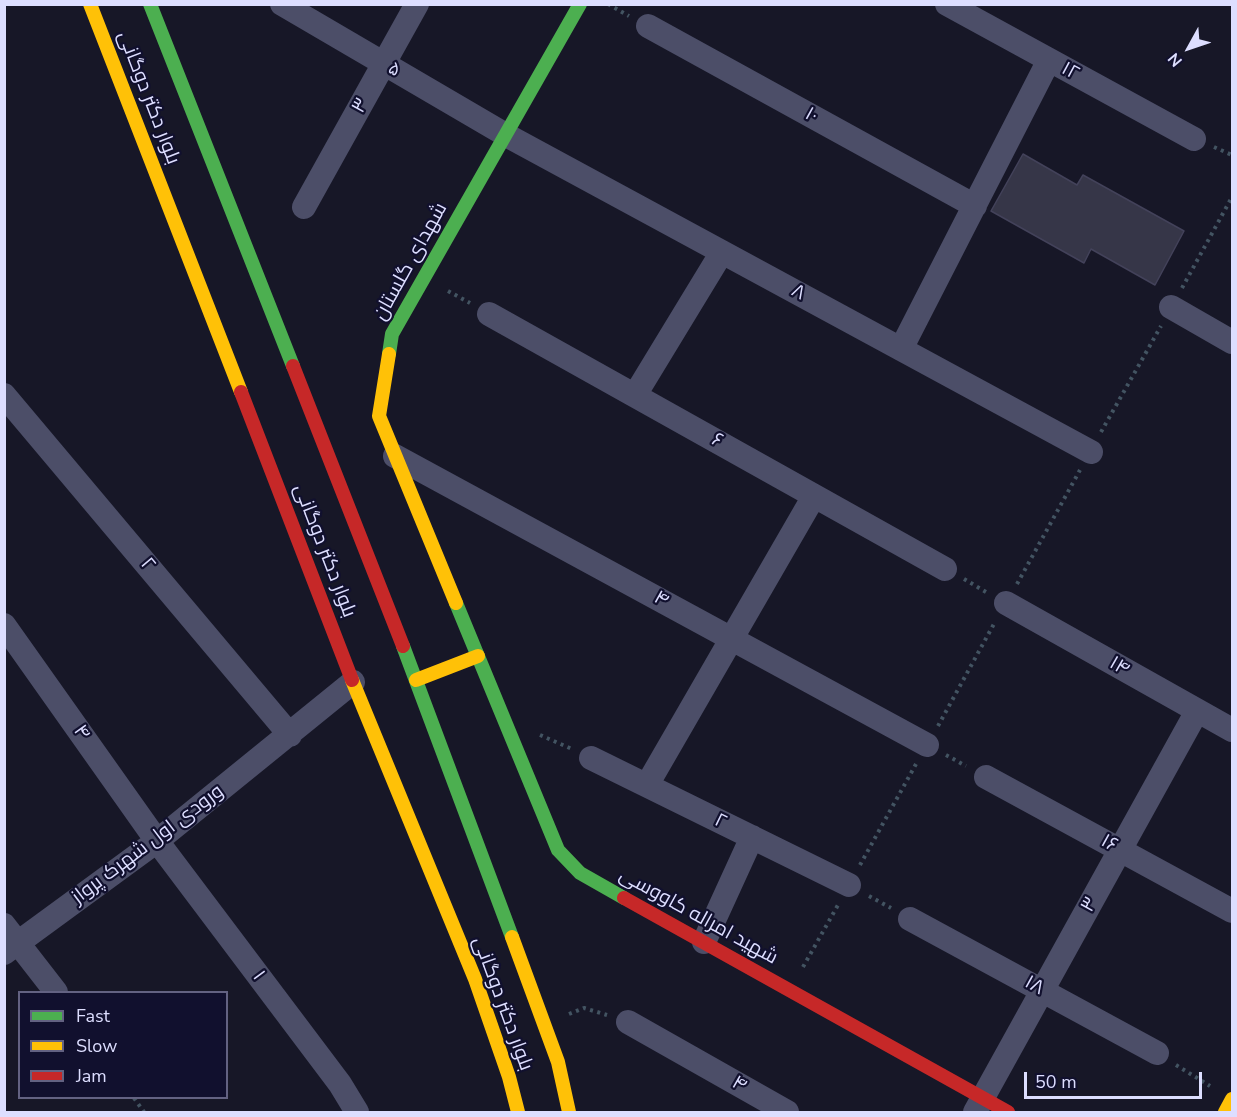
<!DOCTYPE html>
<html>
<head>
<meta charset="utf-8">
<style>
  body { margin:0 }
  #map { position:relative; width:1237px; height:1117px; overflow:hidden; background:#171727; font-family:"Nunito Sans",sans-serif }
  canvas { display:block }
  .frame { position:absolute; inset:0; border:6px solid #dddeff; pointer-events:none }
  .legend { position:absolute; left:18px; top:991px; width:210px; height:108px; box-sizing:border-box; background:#11102e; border:2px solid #636282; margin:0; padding:8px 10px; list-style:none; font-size:18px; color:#dddeff }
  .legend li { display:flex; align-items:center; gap:12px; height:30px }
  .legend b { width:30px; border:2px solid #636282 }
  .north { position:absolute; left:1159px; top:18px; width:60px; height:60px; -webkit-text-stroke:4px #11102e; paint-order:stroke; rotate:230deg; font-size:16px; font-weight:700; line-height:24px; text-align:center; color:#dddeff }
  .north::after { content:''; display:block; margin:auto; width:21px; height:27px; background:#dddeff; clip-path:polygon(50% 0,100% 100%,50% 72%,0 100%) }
  .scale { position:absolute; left:1024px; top:1072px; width:178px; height:27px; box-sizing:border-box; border:3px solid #dddeff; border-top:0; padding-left:8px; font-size:18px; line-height:21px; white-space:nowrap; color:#dddeff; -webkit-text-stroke:4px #11102e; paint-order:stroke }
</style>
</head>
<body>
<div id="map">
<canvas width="1237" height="1117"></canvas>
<div class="frame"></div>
<ul class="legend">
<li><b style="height:8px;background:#4caf50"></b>Fast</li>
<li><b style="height:8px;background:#ffc107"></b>Slow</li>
<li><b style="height:8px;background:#c62828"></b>Jam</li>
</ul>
<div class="north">N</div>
<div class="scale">50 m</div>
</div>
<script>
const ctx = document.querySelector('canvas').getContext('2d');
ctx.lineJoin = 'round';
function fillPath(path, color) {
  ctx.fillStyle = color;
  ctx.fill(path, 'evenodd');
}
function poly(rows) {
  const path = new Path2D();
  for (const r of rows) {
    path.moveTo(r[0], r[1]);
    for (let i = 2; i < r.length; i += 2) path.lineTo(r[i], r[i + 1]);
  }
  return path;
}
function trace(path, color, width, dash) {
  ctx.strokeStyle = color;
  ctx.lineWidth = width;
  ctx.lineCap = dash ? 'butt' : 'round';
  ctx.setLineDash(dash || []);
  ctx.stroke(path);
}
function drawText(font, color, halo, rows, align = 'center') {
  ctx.font = font + ' "Nunito Sans",Cairo,sans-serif';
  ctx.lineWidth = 4.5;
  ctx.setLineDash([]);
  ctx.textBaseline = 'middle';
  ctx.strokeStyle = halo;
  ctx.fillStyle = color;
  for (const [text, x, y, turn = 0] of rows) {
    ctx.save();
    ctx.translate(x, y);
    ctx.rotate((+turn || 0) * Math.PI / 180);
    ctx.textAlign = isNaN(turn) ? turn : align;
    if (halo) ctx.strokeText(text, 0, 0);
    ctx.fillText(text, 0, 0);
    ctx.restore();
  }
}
const building = poly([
  [1023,154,1077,185,1083,175,1184,231,1155,285,1091,249,1084,263,991,211,1023,154]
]);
const path = poly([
  [608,4,629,16],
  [1214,147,1232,155],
  [1182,288,1232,197],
  [448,291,470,303],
  [1101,432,1161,326],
  [964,579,986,592],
  [1017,584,1080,470],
  [938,726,995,622],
  [540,735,572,749],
  [946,755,966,766],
  [860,865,916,764],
  [869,896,891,908],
  [803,967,838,905],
  [569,1014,584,1008,607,1015],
  [1176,1065,1210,1086],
  [134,1098,144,1112]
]);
const street = poly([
  [282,4,506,135,1091,452],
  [947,4,1194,139],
  [648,26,975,206],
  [304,207,417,4],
  [1171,307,1232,342],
  [489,314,945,569],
  [901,349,1049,60],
  [4,395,290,735],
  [635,395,722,252],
  [395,456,927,745],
  [1006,603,1232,730],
  [4,625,157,841,340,1084,357,1112],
  [591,758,849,885],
  [986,777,1232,911],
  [647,785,814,496],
  [910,919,1157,1053],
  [4,925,56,992],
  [704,942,752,837],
  [4,953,157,841,353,682],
  [628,1022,787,1112],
  [975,1112,1197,711]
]);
const fast = poly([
  [150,4,293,366],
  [389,354,392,334,580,4],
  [456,603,558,850,580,873,624,898],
  [403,646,512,937]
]);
const slow = poly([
  [90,4,241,392],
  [389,354,379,416,456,603],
  [352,680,475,979,509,1077,518,1112],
  [416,680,478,656],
  [512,937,558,1062,569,1112],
  [1225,1112,1232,1099]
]);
const jam = poly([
  [293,366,403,646],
  [241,392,352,680],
  [624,898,1008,1112]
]);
const streetNames = [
  ["۵",394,70,30],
  ["۱۲",1070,72,28],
  ["بلوار دکتر دوگانی",148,98,69],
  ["۳",361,106,-61],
  ["۱۰",811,116,29],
  ["شهدای گلستان",411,262,-61],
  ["۸",798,293,28],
  ["۶",717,441,29],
  ["بلوار دکتر دوگانی",324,551,69],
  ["۲",147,565,50],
  ["۴",661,600,29],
  ["۱۴",1119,667,30],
  ["۴",81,733,55],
  ["۲",720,822,26],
  ["۱۶",1109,844,29],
  ["ورودی اول شهرک پرواز",148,845,-37],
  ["۳",1090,905,-61],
  ["شهید امراله کاووسی",698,917,29],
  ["۱",258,976,53],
  ["۱۸",1034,986,29],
  ["بلوار دکتر دوگانی",502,1004,70],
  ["۴",739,1085,30]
];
fillPath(building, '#363648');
trace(building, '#43425a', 1.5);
trace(path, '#435462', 4, [3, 4.5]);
trace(street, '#4c4e68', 24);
trace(fast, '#4caf50', 14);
trace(slow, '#ffc107', 14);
trace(jam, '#c62828', 14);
drawText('20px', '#dddeff', '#11102e', streetNames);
</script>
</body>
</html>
